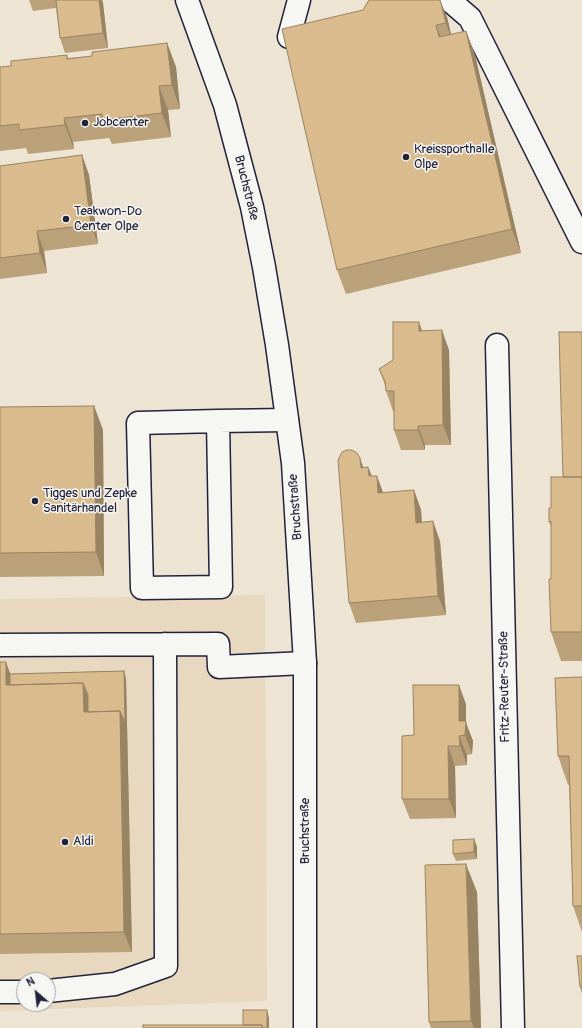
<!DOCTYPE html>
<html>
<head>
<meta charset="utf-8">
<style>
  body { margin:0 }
  #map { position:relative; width:582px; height:1028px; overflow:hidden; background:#ede4d4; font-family:Pangolin,sans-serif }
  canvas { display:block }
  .north { position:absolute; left:16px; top:972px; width:40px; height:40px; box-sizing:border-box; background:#f6f6f2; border:1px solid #a1a1a9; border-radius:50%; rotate:332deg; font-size:11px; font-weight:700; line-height:16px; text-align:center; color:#22223b }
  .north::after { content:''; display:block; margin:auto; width:14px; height:18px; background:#22223b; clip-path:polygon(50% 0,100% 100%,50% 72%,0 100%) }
</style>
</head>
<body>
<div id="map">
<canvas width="582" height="1028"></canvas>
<div class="north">N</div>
</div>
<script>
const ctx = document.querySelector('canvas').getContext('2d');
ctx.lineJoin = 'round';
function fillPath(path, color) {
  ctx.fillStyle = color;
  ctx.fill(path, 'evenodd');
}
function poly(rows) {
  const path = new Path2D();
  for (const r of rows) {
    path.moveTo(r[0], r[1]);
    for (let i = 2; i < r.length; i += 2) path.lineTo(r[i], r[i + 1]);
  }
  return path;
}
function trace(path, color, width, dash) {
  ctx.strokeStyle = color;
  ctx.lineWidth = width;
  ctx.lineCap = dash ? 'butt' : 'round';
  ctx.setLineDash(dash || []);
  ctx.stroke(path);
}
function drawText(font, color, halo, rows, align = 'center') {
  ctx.font = font + ' Pangolin,sans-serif';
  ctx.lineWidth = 3;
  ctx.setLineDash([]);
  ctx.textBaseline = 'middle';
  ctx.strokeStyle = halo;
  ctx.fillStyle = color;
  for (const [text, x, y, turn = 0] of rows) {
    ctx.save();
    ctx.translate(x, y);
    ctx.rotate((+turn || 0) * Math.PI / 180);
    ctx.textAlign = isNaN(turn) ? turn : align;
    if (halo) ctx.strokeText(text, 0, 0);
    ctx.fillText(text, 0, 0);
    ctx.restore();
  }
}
const built = poly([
  [265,595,267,1001,0,1011,0,599],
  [24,980,48,980,48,1004,24,1004]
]);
const minor = poly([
  [449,0,470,18,582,242],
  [289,37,299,0],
  [497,345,513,1028],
  [218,421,221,587,142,588,138,423,218,421,287,420],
  [0,645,218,644,219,667,305,663],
  [48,991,115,984,166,966,165,644],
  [0,992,24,992]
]);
const major = poly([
  [187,0,225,105,252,207,264,267,277,345,293,463,305,663,305,1028]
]);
const wall = poly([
  [29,0,102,0,103,3,108,48,65,53,60,38,56,8,33,11],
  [363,10,447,17,451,35,466,31,475,55,521,253,346,294,337,270],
  [167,43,176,67,180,109,168,110,171,137,112,144,109,138,73,142,74,149,28,154,26,148,0,151,0,67,11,66,67,55,68,58,92,56],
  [82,155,89,175,98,244,44,251,47,273,0,279,0,166],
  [422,331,449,350,451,445,425,445,425,450,401,450,394,430,394,411,393,411,386,391,386,388,379,369,393,360],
  [582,332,582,661,561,661,551,632,551,526,549,522,551,508,563,477],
  [94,406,103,430,104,576,0,577,0,407],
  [368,467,372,476,383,493,414,490,421,510,422,522,440,541,446,615,356,623,349,603,364,468],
  [0,662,10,674,124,671,126,679,132,952,0,954],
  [582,677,582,932,573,906,569,785,568,785,558,756],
  [466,704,466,723,473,741,472,754,467,755,467,765,455,766,456,818,410,819,402,799,414,735],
  [474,839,477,847,477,859,456,861,453,854],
  [477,892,481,1028,431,1028,429,1022],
  [582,956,582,994,580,987]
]);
const shadedWall = poly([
  [99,0,102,0,103,3,108,48,103,33],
  [440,0,447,17,454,47,446,23],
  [436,25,445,49,439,37],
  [466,31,475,55,521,253,512,229],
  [167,43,176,67,180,109,172,85],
  [159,86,168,110,171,137,162,113],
  [64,118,73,142,74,149,65,125],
  [82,155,89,175,98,244,91,225],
  [37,231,44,251,47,273,40,253],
  [419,322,426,342,419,331],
  [442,330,449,350,451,445,443,425],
  [94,406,103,430,104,576,96,552],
  [418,426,425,445,425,450,418,430],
  [360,458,367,478,361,468],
  [368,467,376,487,369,476],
  [377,476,384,495,378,493],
  [414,490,421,510,423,542,416,523],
  [433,521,440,541,446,615,438,596],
  [6,662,13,681,13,697,6,685],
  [124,671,126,679,132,952,124,932,120,711],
  [83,683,90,703,91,724,84,712],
  [459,685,466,704,466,723,473,741,472,754,465,735,459,721],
  [459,736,467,755,467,765,460,746],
  [448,746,455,766,456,818,449,799],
  [474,839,477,847,477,859,474,852],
  [466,864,477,892,481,1028,474,1028,471,1021],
  [267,1010,269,1018,269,1028,267,1028]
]);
const building = poly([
  [56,0,99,0,103,33,60,38,56,0],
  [369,0,440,0,446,23,436,25,439,37,466,31,512,229,337,270,282,29,363,10,369,0],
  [167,43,172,85,159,86,162,113,103,120,102,114,64,118,65,125,19,130,19,124,0,126,0,67,11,66,11,61,67,55,67,59,92,56,92,52,167,43],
  [82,155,91,225,37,231,40,253,0,258,0,166,82,155],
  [393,322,419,322,419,331,442,330,443,425,418,426,418,430,394,430,394,391,386,391,385,381,379,369,393,360,393,322],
  [559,332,582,332,582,477,563,477,559,332],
  [94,406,96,552,0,553,0,407,94,406],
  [347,450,352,450,357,453,360,458,361,468,368,467,369,476,377,476,378,493,414,490,416,523,433,521,438,596,349,603,338,460,342,452,347,450],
  [551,477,582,477,582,632,551,632,549,579,551,579,551,521,549,522,549,508,551,508,551,477],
  [0,662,6,662,6,685,83,683,84,712,120,711,124,932,0,934,0,662],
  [124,671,125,723,120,711,88,712,88,695,83,683,10,685,10,674,124,671],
  [582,677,582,906,573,906,569,756,558,756,555,678,582,677],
  [413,685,459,685,459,721,466,721,465,735,459,736,460,746,448,746,449,799,402,799,402,736,414,735,413,685],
  [474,839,474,852,453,854,453,840,474,839],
  [466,864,471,1021,429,1022,425,865,466,864],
  [577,956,582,956,582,987,580,987,577,956],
  [243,1010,267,1010,267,1028,263,1028,262,1025,243,1025,243,1010],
  [143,1025,262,1025,262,1028,143,1028,143,1025]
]);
const markers = [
  [85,123,4,"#22223b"],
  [406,157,4,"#22223b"],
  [66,219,4,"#22223b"],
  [35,501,4,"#22223b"],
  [65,842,4,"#22223b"]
];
const poiNames = [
  ["Jobcenter",93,123],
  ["Kreissporthalle",414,150],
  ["Olpe",414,165],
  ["Teakwon-Do",74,212],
  ["Center Olpe",74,227],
  ["Tigges und Zepke",43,494],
  ["Sanitärhandel",43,509],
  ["Aldi",73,842]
];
const streetNames = [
  ["Bruchstraße",246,188,76],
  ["Bruchstraße",296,507,-94],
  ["Fritz-Reuter-Straße",505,687,-91],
  ["Bruchstraße",306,831,-90]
];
fillPath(built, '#e7d8bf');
trace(minor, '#22223b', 25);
trace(major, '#22223b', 25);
trace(minor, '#f6f6f2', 22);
trace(major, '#f6f6f2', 22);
fillPath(wall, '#bba179');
fillPath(shadedWall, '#988363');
fillPath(building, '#d9bb8d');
trace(building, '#988363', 1);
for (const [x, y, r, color] of markers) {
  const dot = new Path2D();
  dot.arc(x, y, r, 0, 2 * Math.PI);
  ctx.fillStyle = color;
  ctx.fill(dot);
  trace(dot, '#f6f6f2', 1.5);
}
drawText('13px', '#22223b', '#f6f6f2', poiNames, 'left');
drawText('13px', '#22223b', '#f6f6f2', streetNames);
</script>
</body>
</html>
